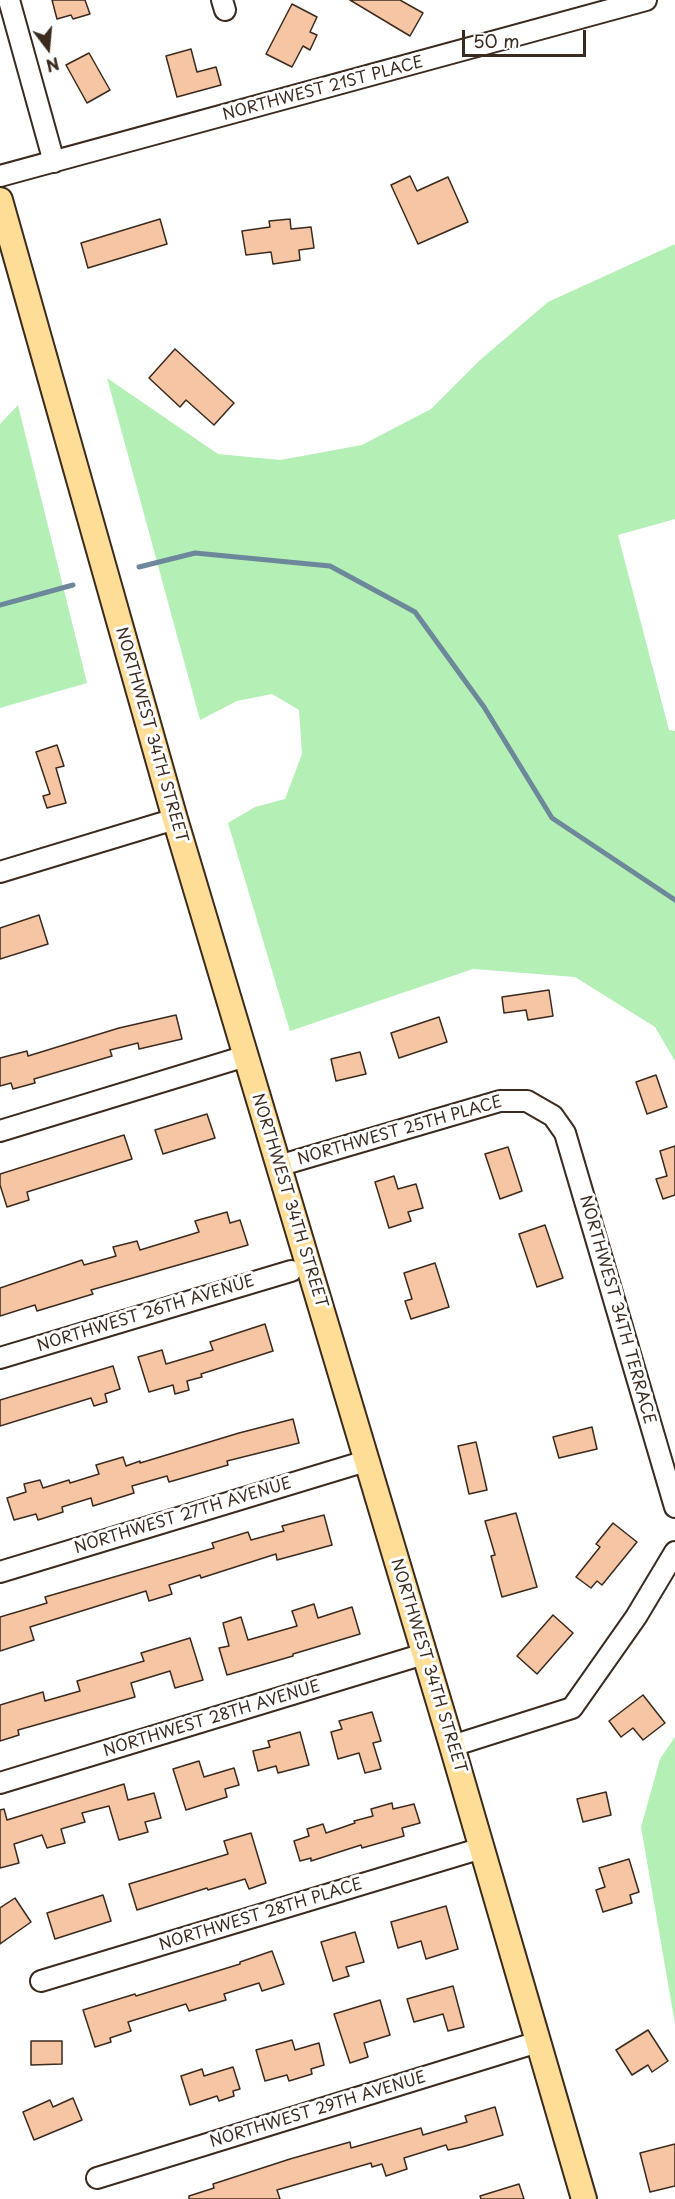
<!DOCTYPE html>
<html>
<head>
<meta charset="utf-8">
<style>
  body { margin:0 }
  #map { position:relative; width:675px; height:2199px; overflow:hidden; background:#fff; font-family:"Playpen Sans",sans-serif }
  canvas { display:block }
  .north { position:absolute; left:18px; top:18px; width:60px; height:60px; -webkit-text-stroke:4px #fff; paint-order:stroke; rotate:164deg; font-size:16px; font-weight:700; line-height:24px; text-align:center; color:#3b2a1e }
  .north::after { content:''; display:block; margin:auto; width:21px; height:27px; background:#3b2a1e; clip-path:polygon(50% 0,100% 100%,50% 72%,0 100%) }
  .scale { position:absolute; left:462px; top:30px; width:124px; height:27px; box-sizing:border-box; border:3px solid #3b2a1e; border-top:0; padding-left:8px; font-size:18px; line-height:21px; white-space:nowrap; color:#3b2a1e; -webkit-text-stroke:4px #fff; paint-order:stroke }
</style>
</head>
<body>
<div id="map">
<canvas width="675" height="2199"></canvas>
<div class="north">N</div>
<div class="scale">50 m</div>
</div>
<script>
const ctx = document.querySelector('canvas').getContext('2d');
ctx.lineJoin = 'round';
function fillPath(path, color) {
  ctx.fillStyle = color;
  ctx.fill(path, 'evenodd');
}
function poly(rows) {
  const path = new Path2D();
  for (const r of rows) {
    path.moveTo(r[0], r[1]);
    for (let i = 2; i < r.length; i += 2) path.lineTo(r[i], r[i + 1]);
  }
  return path;
}
function trace(path, color, width, dash) {
  ctx.strokeStyle = color;
  ctx.lineWidth = width;
  ctx.lineCap = dash ? 'butt' : 'round';
  ctx.setLineDash(dash || []);
  ctx.stroke(path);
}
function drawText(font, color, halo, rows, align = 'center') {
  ctx.font = font + ' "Playpen Sans",sans-serif';
  ctx.lineWidth = 6;
  ctx.setLineDash([]);
  ctx.textBaseline = 'middle';
  ctx.strokeStyle = halo;
  ctx.fillStyle = color;
  for (const [text, x, y, turn = 0] of rows) {
    ctx.save();
    ctx.translate(x, y);
    ctx.rotate((+turn || 0) * Math.PI / 180);
    ctx.textAlign = isNaN(turn) ? turn : align;
    if (halo) ctx.strokeText(text, 0, 0);
    ctx.fillText(text, 0, 0);
    ctx.restore();
  }
}
const green = poly([
  [675,244,675,519,618,535,669,730,675,731,675,1061,655,1027,575,977,473,969,290,1031,228,823,255,807,285,799,302,754,299,710,272,694,237,701,200,720,107,378,218,454,280,460,362,445,431,409,480,360,548,302],
  [18,405,87,683,0,708,0,424],
  [675,1737,675,2024,641,1827,660,1759]
]);
const stream = poly([
  [139,567,195,553,330,566,415,612,484,707,552,818,675,900],
  [0,605,73,585]
]);
const building = poly([
  [52,0,85,0,90,14,73,19,71,15,57,19,52,0],
  [350,0,400,0,423,13,410,36,350,0],
  [292,4,317,17,310,32,317,35,310,50,303,46,292,67,266,54,292,4],
  [191,49,197,72,216,67,221,85,177,97,166,56,191,49],
  [89,53,110,90,87,103,66,65,89,53],
  [410,176,417,191,448,177,468,222,418,244,391,185,410,176],
  [160,219,167,244,88,268,81,243,160,219],
  [290,219,291,229,311,227,314,248,299,250,300,260,273,264,271,252,246,255,242,231,270,227,269,221,290,219],
  [175,349,234,403,214,425,186,400,180,407,149,378,175,349],
  [57,745,64,766,56,768,66,803,47,808,43,796,50,794,36,752,57,745],
  [39,915,48,944,0,959,0,928,39,915],
  [549,990,553,1016,528,1020,526,1010,504,1013,502,997,549,990],
  [176,1015,182,1039,139,1049,138,1043,110,1050,112,1056,34,1079,35,1083,13,1089,11,1083,0,1086,0,1058,27,1051,28,1056,119,1028,176,1015],
  [439,1017,447,1042,399,1058,391,1033,439,1017],
  [360,1052,366,1074,336,1081,331,1059,360,1052],
  [656,1075,667,1107,647,1114,636,1082,656,1075],
  [207,1114,215,1138,163,1154,155,1130,207,1114],
  [124,1135,132,1159,27,1192,29,1200,7,1207,0,1185,0,1174,124,1135],
  [675,1146,675,1195,663,1199,656,1179,667,1176,660,1151,675,1146],
  [508,1147,522,1191,500,1199,485,1154,508,1147],
  [394,1176,398,1189,416,1184,423,1208,408,1212,411,1221,389,1228,375,1182,394,1176],
  [227,1212,230,1223,240,1220,248,1245,91,1290,93,1294,37,1311,35,1305,0,1316,0,1288,82,1260,84,1265,116,1256,113,1247,137,1241,140,1250,199,1232,195,1221,227,1212],
  [545,1225,563,1278,537,1287,519,1234,545,1225],
  [435,1263,449,1307,411,1319,405,1301,412,1299,404,1273,435,1263],
  [265,1324,273,1351,201,1374,202,1377,187,1381,189,1390,175,1394,173,1385,149,1392,138,1357,162,1350,166,1364,213,1350,210,1342,265,1324],
  [113,1366,120,1389,105,1394,107,1402,94,1406,91,1398,0,1426,0,1400,113,1366],
  [293,1419,299,1443,227,1461,228,1465,169,1482,167,1476,132,1486,134,1493,93,1506,91,1498,62,1507,63,1512,38,1520,36,1514,14,1520,7,1498,26,1492,24,1484,40,1480,43,1488,69,1480,70,1483,99,1474,96,1465,123,1457,126,1466,140,1461,140,1463,239,1433,293,1419],
  [592,1427,597,1449,559,1458,553,1437,592,1427],
  [476,1442,487,1490,469,1494,458,1446,476,1442],
  [516,1513,537,1587,502,1597,491,1556,495,1555,485,1521,516,1513],
  [324,1515,332,1545,277,1560,276,1554,201,1578,200,1575,169,1585,172,1594,149,1601,146,1591,30,1627,34,1640,0,1651,0,1617,47,1603,45,1597,214,1548,212,1543,248,1532,251,1540,284,1531,282,1526,324,1515],
  [613,1523,637,1542,602,1585,597,1581,591,1588,576,1577,600,1547,596,1544,613,1523],
  [314,1604,318,1618,352,1607,360,1634,293,1654,293,1656,227,1675,219,1648,229,1646,223,1623,241,1617,248,1640,297,1626,292,1611,314,1604],
  [553,1615,573,1633,537,1674,517,1656,553,1615],
  [190,1638,203,1680,175,1688,170,1671,131,1683,135,1697,18,1730,19,1735,0,1741,0,1705,43,1692,45,1701,80,1691,77,1681,144,1661,141,1653,190,1638],
  [643,1695,665,1723,643,1740,633,1728,621,1737,609,1721,643,1695],
  [372,1712,381,1741,373,1743,381,1769,365,1773,359,1753,338,1759,331,1732,342,1729,339,1721,372,1712],
  [300,1732,309,1765,278,1773,276,1766,258,1771,253,1751,270,1747,268,1741,300,1732],
  [199,1761,204,1777,234,1768,239,1785,225,1789,227,1797,186,1810,173,1769,199,1761],
  [124,1784,128,1800,154,1793,161,1818,145,1822,148,1832,119,1840,109,1806,82,1813,85,1822,61,1829,65,1843,47,1848,42,1835,14,1844,19,1863,0,1868,0,1810,4,1809,7,1820,124,1784],
  [606,1792,611,1815,583,1822,577,1799,606,1792],
  [392,1803,393,1809,414,1804,420,1823,402,1828,404,1836,362,1848,361,1845,311,1861,311,1858,300,1861,294,1841,309,1836,307,1829,323,1824,326,1833,355,1823,354,1821,373,1816,371,1809,392,1803],
  [251,1833,266,1883,249,1889,245,1879,208,1890,207,1888,137,1910,129,1884,228,1854,224,1841,251,1833],
  [629,1859,639,1892,630,1895,632,1903,603,1912,596,1890,605,1887,599,1868,629,1859],
  [103,1895,111,1921,55,1939,47,1913,103,1895],
  [15,1898,31,1922,0,1944,0,1908,15,1898],
  [446,1906,458,1949,426,1959,421,1941,398,1948,391,1922,446,1906],
  [355,1932,364,1962,346,1967,349,1976,333,1981,321,1942,355,1932],
  [272,1951,284,1984,262,1991,259,1983,224,1994,226,2000,189,2011,186,2004,128,2022,131,2031,110,2038,111,2042,95,2047,83,2010,135,1994,136,1996,240,1964,240,1962,272,1951],
  [453,1986,464,2027,448,2031,443,2014,414,2022,407,1999,453,1986],
  [380,2000,390,2035,364,2043,368,2057,350,2063,334,2014,380,2000],
  [648,2030,668,2061,652,2072,648,2065,632,2075,616,2050,648,2030],
  [292,2040,295,2050,319,2043,324,2065,311,2069,312,2074,289,2081,287,2075,265,2081,256,2050,292,2040],
  [31,2041,62,2041,62,2064,31,2065,31,2041],
  [233,2067,240,2089,233,2091,234,2096,219,2101,217,2096,190,2105,181,2076,202,2069,204,2076,233,2067],
  [73,2098,82,2120,34,2140,23,2112,50,2100,53,2107,73,2098],
  [495,2107,503,2135,462,2147,448,2150,446,2145,404,2158,407,2169,386,2176,382,2164,372,2167,371,2163,277,2190,280,2199,189,2199,189,2196,214,2188,213,2184,290,2159,350,2142,351,2148,421,2128,423,2135,467,2122,465,2116,495,2107],
  [675,2144,675,2186,650,2192,640,2153,675,2144],
  [519,2184,524,2199,481,2199,480,2196,519,2184]
]);
const minor = poly([
  [9,0,54,162],
  [222,0,225,10],
  [0,176,646,0],
  [0,872,175,819],
  [0,1131,246,1056],
  [278,1166,500,1101,527,1101,553,1116,565,1133,675,1507],
  [0,1358,291,1271],
  [0,1572,366,1461],
  [452,1746,572,1708,636,1617,675,1552],
  [0,1783,424,1654],
  [41,1981,482,1848],
  [97,2178,538,2042]
]);
const major = poly([
  [0,200,175,819,452,1746,584,2199]
]);
const streetNames = [
  ["NORTHWEST 21ST PLACE",323,89,-15],
  ["NORTHWEST 34TH STREET",151,735,74],
  ["NORTHWEST 25TH PLACE",400,1131,-16],
  ["NORTHWEST 34TH STREET",289,1201,73],
  ["NORTHWEST 34TH TERRACE",617,1310,74],
  ["NORTHWEST 26TH AVENUE",146,1314,-17],
  ["NORTHWEST 27TH AVENUE",183,1516,-17],
  ["NORTHWEST 34TH STREET",428,1666,73],
  ["NORTHWEST 28TH AVENUE",212,1719,-17],
  ["NORTHWEST 28TH PLACE",261,1915,-17],
  ["NORTHWEST 29TH AVENUE",318,2110,-17]
];
fillPath(green, '#b4f0b5');
trace(stream, '#6c889a', 5);
fillPath(building, '#f5c5a4');
trace(building, '#3b2a1e', 1.5);
trace(minor, '#3b2a1e', 24);
trace(major, '#3b2a1e', 28);
trace(minor, '#fff', 20);
trace(major, '#fedd96', 24);
drawText('16px', '#3b2a1e', '#fff', streetNames);
</script>
</body>
</html>
